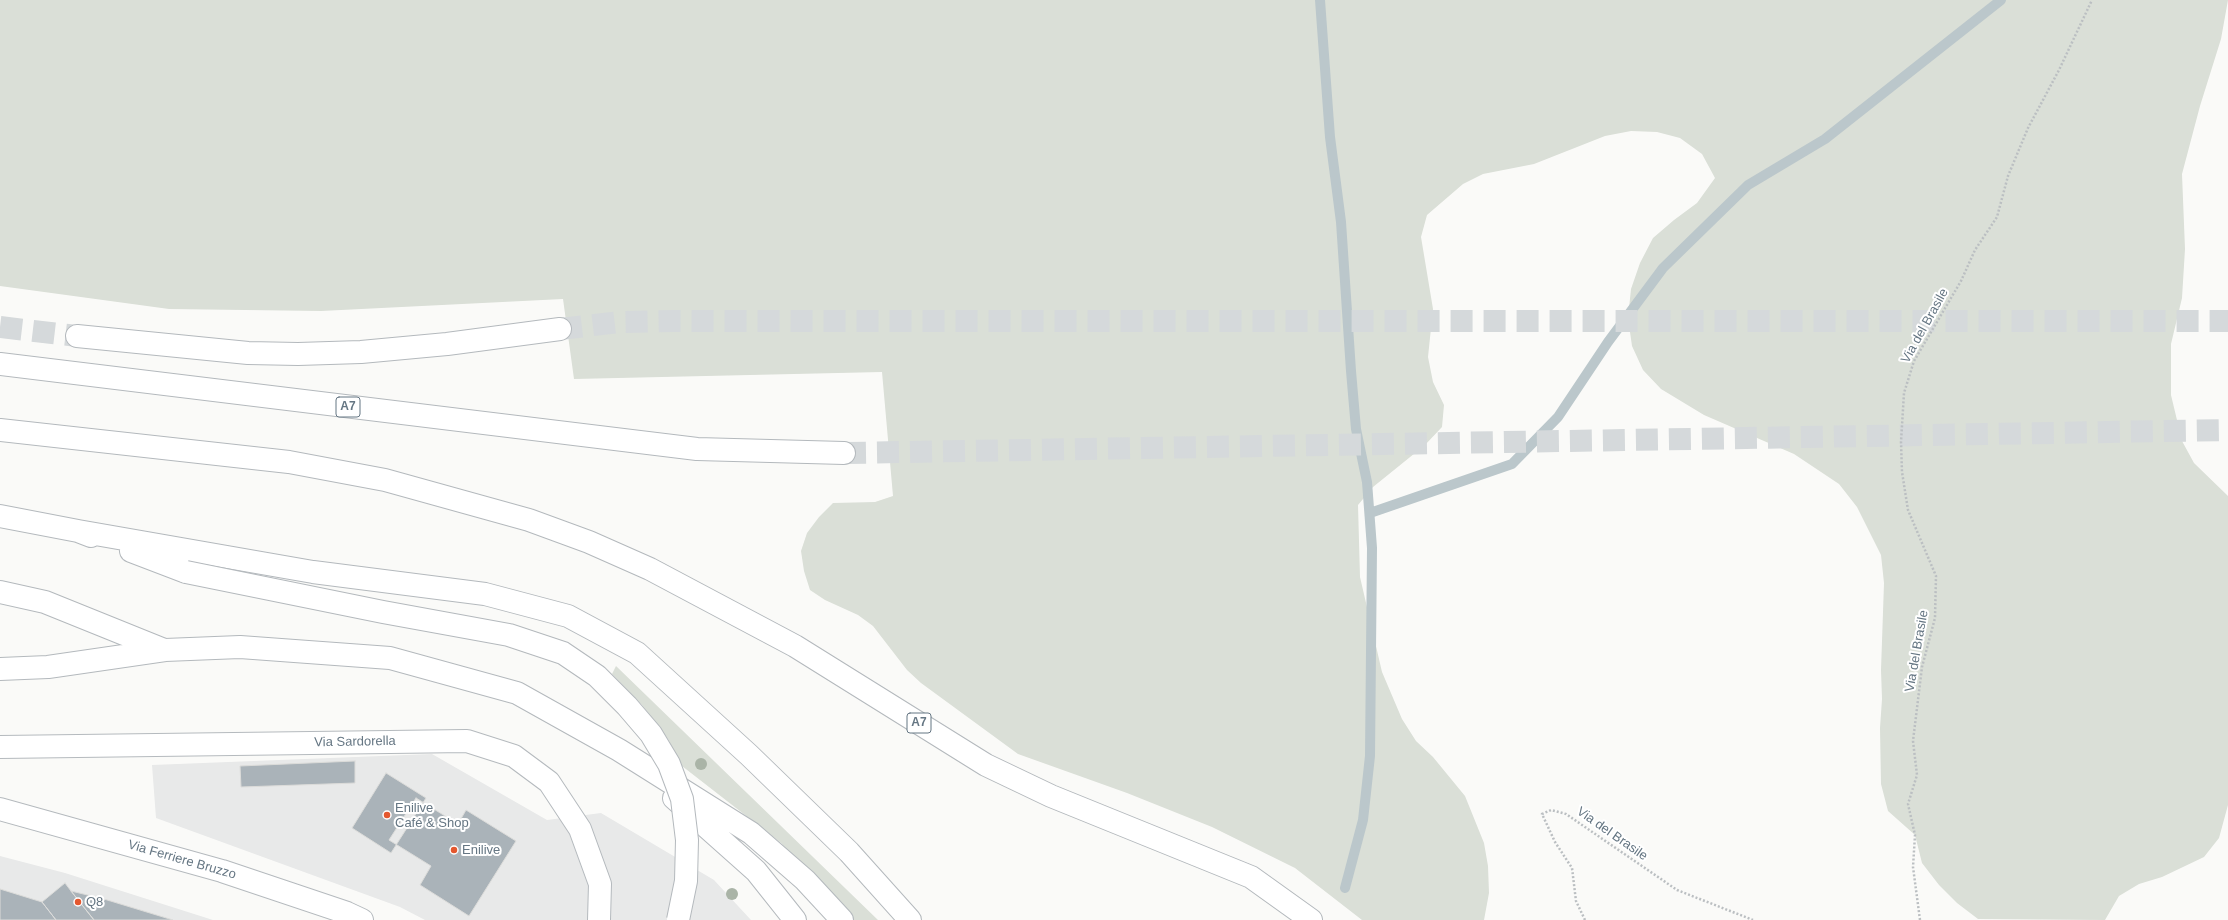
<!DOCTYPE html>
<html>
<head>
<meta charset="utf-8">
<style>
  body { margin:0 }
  canvas { display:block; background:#fafaf8 }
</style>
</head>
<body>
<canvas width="2228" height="920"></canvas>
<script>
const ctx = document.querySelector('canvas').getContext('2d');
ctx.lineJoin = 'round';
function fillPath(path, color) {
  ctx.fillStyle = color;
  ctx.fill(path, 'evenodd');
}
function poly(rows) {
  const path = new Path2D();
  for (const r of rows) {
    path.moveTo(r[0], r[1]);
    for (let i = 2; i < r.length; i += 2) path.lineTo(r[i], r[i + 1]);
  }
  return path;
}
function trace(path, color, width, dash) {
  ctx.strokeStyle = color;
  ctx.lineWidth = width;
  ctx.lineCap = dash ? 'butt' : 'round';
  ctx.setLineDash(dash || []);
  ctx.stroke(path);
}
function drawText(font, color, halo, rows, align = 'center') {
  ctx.font = font + ' Arial,sans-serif';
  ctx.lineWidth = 4;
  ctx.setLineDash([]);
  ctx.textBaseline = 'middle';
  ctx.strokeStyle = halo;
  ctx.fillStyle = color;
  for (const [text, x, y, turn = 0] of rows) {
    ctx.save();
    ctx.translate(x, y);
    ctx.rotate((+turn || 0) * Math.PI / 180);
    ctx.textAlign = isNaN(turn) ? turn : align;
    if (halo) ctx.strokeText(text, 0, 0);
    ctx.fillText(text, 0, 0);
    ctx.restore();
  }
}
const built = poly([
  [432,754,547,820,601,813,714,880,751,920,425,920,400,907,156,818,152,765],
  [0,856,65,873,213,920,0,920]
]);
const green = poly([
  [0,0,2228,0,2221,39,2200,106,2182,174,2185,249,2182,298,2171,344,2171,395,2182,441,2194,463,2228,496,2228,805,2219,838,2204,857,2162,877,2139,884,2119,896,2105,920,1978,919,1957,903,1939,885,1922,863,1915,835,1888,811,1881,784,1880,728,1882,699,1881,670,1884,583,1881,555,1857,507,1839,484,1794,454,1704,415,1661,389,1643,370,1632,346,1628,318,1631,289,1640,263,1653,238,1674,220,1697,203,1715,178,1702,154,1680,138,1657,132,1631,131,1605,136,1534,164,1483,174,1463,184,1427,215,1421,237,1433,309,1428,357,1433,382,1444,405,1442,427,1425,445,1373,487,1358,505,1360,577,1382,672,1402,719,1416,741,1433,757,1465,796,1484,843,1488,866,1489,893,1484,920,1362,920,1295,868,1212,827,1127,793,1018,754,921,683,907,670,873,626,858,615,825,600,810,590,804,571,801,551,807,533,819,517,833,503,875,502,893,496,882,372,574,379,563,299,321,311,169,309,0,286],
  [616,666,878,920,853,920,781,843,682,766,668,739,642,705,612,674]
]);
const stream = poly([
  [1320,0,1330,137,1341,222,1351,371,1356,429,1367,482,1372,548,1370,756,1363,820,1345,888],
  [1370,513,1512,464,1558,417,1608,342,1663,268,1748,185,1825,139,2001,0]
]);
const building = poly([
  [355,761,355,783,241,787,240,766,355,761],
  [386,773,426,798,391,853,352,828,386,773],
  [416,798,458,824,466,810,516,841,469,916,420,885,431,866,389,840,416,798],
  [65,883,71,891,94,920,56,920,42,902,65,883],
  [0,889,42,902,56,920,0,920,0,889],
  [71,891,104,899,173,920,94,920,71,891]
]);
const motorwayTunnel = poly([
  [0,327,77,336],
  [560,329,620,322,674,321,2228,321],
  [844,453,2228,430]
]);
const path = poly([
  [1585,920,1576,901,1572,868,1555,842,1542,814,1551,810,1566,814,1677,890,1753,920],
  [1920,920,1913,867,1915,835,1908,804,1917,775,1913,741,1922,667,1935,618,1936,576,1908,510,1902,472,1901,442,1904,393,1914,361,1961,281,1975,250,1997,217,2008,176,2028,128,2059,70,2092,0]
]);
const primary = poly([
  [0,747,467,741,514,756,549,782,580,829,600,884,599,920],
  [0,809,222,871,347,913,362,920]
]);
const motorway = poly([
  [77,336,248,353,298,354,361,352,447,344,560,329],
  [0,364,697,449,844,453],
  [0,430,289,462,385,480,529,520,589,542,650,569,795,646,986,765,1051,796,1251,877,1311,920],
  [0,516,78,531,91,536],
  [78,531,313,572,485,594,568,616,637,653,749,755,849,852,910,920],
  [131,551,186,572],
  [0,592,45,602,164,650],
  [0,669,48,667,165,650,240,647,390,658,517,693,619,750,751,833,805,880,842,920],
  [674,798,756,871,795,920]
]);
const motorwayBridge = poly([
  [186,572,383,612,509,635,563,653,597,676,627,706,651,734,669,764,682,799,687,840,686,881,678,920]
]);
const trees = [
  [701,764],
  [732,894]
];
const markers = [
  [387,815,4,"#e4572e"],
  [454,850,4,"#e4572e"],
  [78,902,4,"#e4572e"]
];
const shields = [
  [348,407,24],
  [919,723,24]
];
const shieldNames = [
  ["A7",348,407],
  ["A7",919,723]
];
const streetNames = [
  ["Via del Brasile",1925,326,-61],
  ["Via del Brasile",1917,651,-80],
  ["Via Sardorella",355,742,-1],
  ["Via del Brasile",1612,834,35],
  ["Via Ferriere Bruzzo",182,860,16]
];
const poiNames = [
  ["Enilive",395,808],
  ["Café & Shop",395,823],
  ["Enilive",462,850],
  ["Q8",86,902]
];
fillPath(built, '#e8e9e9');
fillPath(green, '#dadfd7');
trace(stream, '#bbc7cb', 10);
fillPath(building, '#aab3b9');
trace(building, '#dcdcda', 1);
trace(motorwayTunnel, '#d5d9db', 22, [22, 11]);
trace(primary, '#b5babe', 24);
trace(motorway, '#b4b9bd', 24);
trace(path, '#bbbfc2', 2.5, [2, 2]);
trace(primary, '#fff', 22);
trace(motorway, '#fff', 22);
trace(motorwayBridge, '#b4b9bd', 24, []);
trace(motorwayBridge, '#fff', 22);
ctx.fillStyle = '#aab4a7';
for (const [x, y] of trees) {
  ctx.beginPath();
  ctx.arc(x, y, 6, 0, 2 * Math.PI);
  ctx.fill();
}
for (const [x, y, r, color] of markers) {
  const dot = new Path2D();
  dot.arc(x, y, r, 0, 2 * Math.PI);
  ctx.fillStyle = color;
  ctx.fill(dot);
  trace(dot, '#fff', 1.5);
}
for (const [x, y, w] of shields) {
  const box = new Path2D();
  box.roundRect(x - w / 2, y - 10, w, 20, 3);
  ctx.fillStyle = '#fff';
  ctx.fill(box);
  trace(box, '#657683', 1);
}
drawText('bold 12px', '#657683', null, shieldNames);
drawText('13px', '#657683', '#fff', streetNames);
drawText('13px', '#657683', '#fff', poiNames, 'left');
</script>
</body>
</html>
